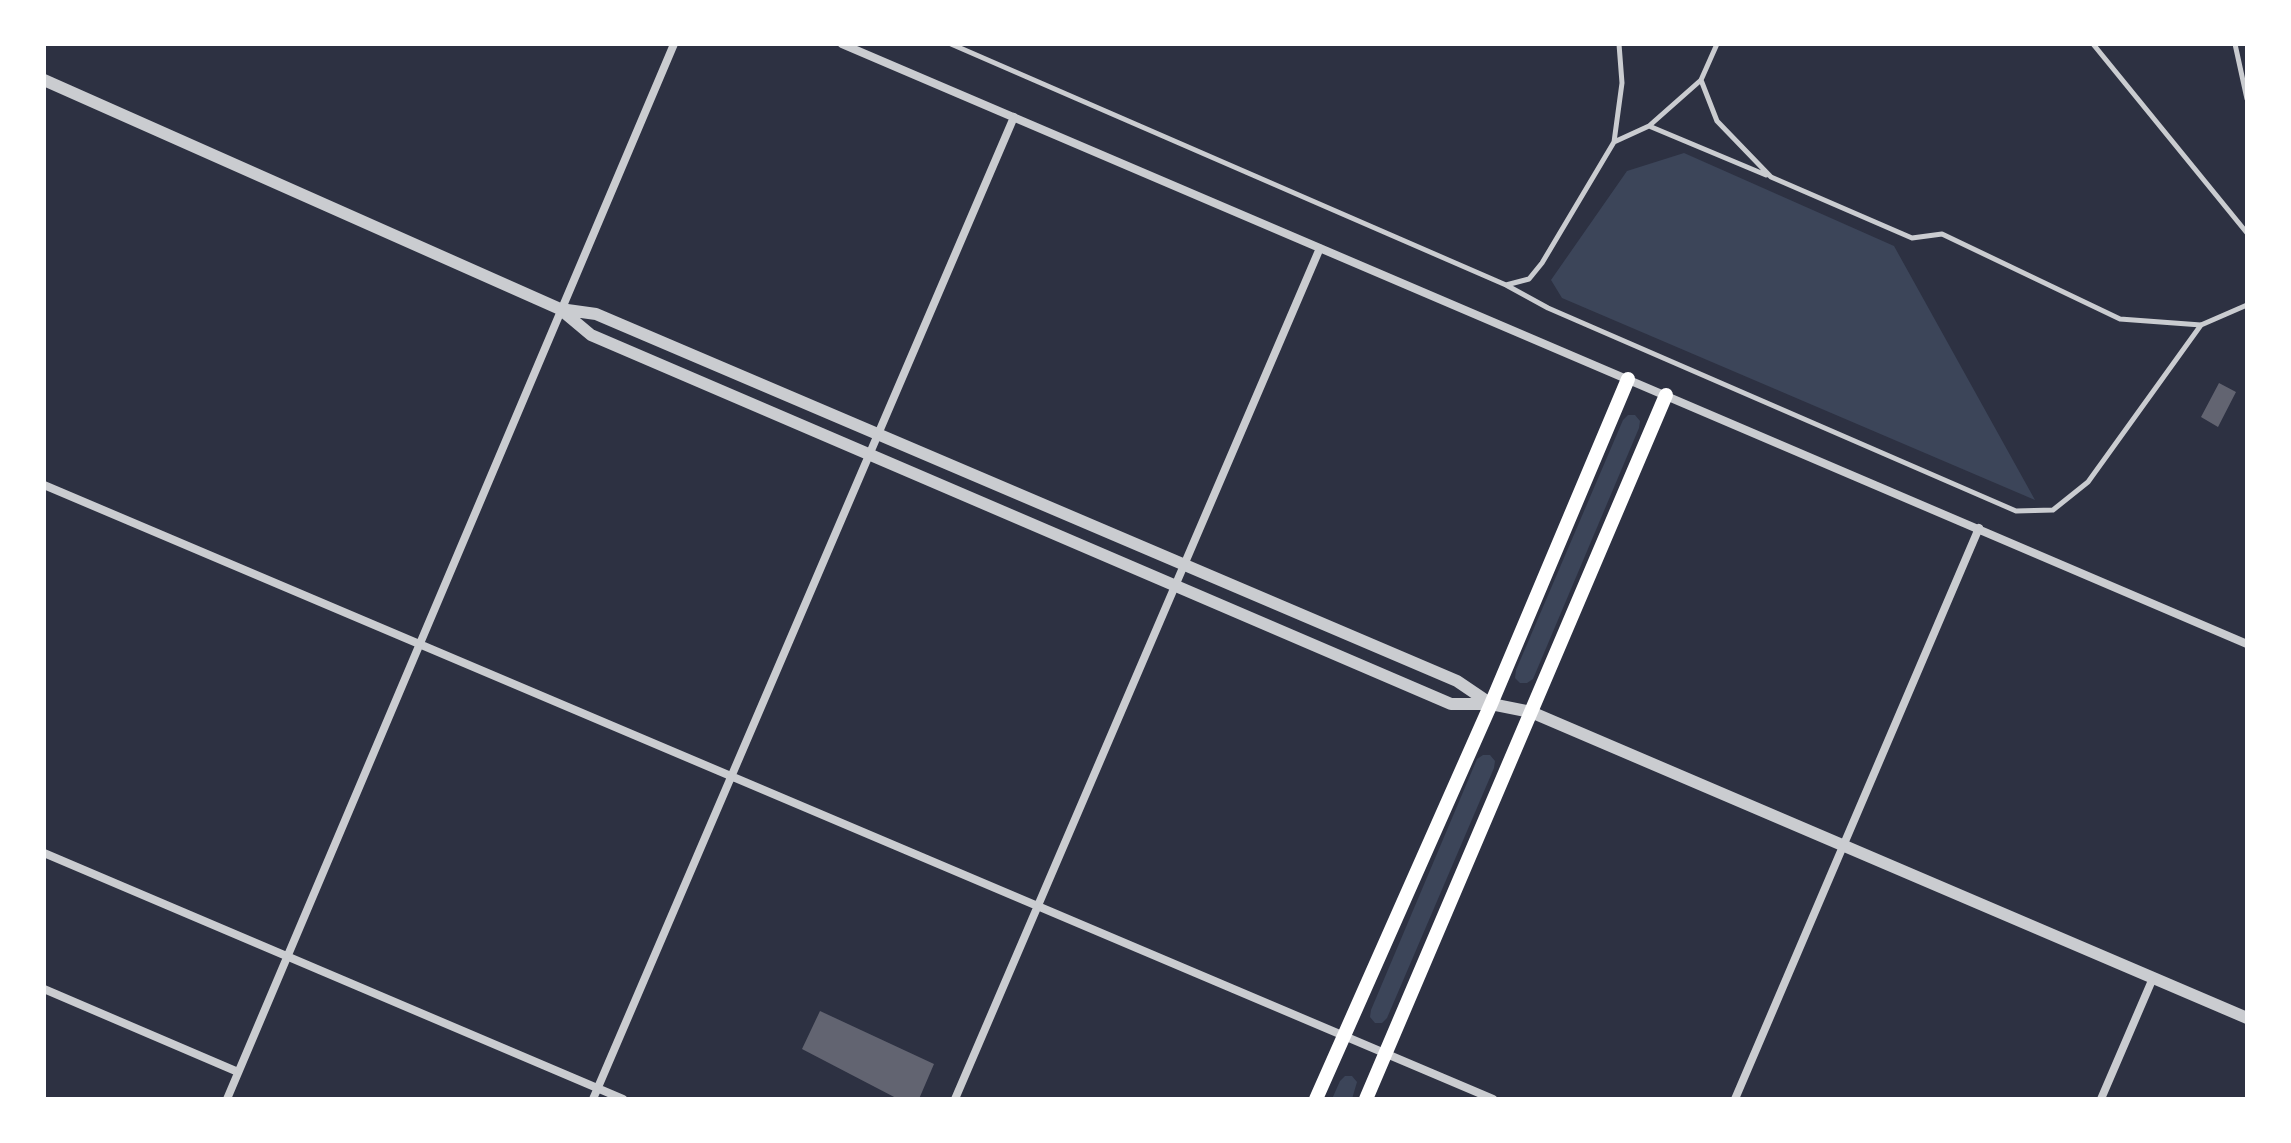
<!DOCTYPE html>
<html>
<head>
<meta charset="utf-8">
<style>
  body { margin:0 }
  #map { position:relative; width:2291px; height:1143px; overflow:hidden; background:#2d3142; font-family:Helvetica,sans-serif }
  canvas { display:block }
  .frame { position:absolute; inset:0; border:46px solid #fff; pointer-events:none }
</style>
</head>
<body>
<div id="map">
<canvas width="2291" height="1143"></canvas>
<div class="frame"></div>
</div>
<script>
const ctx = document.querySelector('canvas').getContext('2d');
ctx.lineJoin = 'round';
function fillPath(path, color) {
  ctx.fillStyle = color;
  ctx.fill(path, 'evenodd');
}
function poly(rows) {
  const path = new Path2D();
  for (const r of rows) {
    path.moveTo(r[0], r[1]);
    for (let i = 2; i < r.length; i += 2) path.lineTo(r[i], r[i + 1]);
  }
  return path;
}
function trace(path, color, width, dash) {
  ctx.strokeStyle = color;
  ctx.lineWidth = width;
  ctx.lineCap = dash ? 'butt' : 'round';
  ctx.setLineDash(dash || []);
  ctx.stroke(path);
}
const green = poly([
  [1684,153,1894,246,2035,500,1562,298,1551,280,1627,171],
  [1628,415,1635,415,1640,421,1639,428,1533,679,1527,683,1520,683,1515,678,1516,670,1623,420],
  [1483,755,1490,755,1495,761,1494,768,1387,1018,1382,1023,1375,1023,1370,1017,1371,1010,1477,759],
  [1345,1076,1352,1076,1357,1082,1352,1099,1332,1099,1340,1081]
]);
const building = poly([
  [2219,383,2236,392,2218,427,2201,417],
  [820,1011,934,1064,919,1099,898,1099,802,1049]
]);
const service = poly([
  [951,44,1506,285,1529,279,1542,263,1614,142,1622,83,1619,44],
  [1717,44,1701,80,1717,121,1771,177,1912,238,1942,234,2120,319,2201,325,2247,305],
  [2093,44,2247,233],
  [2235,44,2247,99],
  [1649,126,1701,80],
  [1614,142,1649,126,1766,175],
  [1506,285,1548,308,2016,511,2053,510,2088,482,2201,325]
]);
const minor = poly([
  [842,44,2247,644],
  [44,485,1493,1099],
  [44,853,623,1099],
  [44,989,238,1072],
  [227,1099,674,44],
  [593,1099,1014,117],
  [955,1099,1320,248],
  [1735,1099,1979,528],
  [2101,1099,2153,978]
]);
const tertiary = poly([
  [44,80,560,309,591,335,1451,704,1491,704,1457,681,596,314,560,309],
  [1491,704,1531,712,2247,1018]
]);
const secondary = poly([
  [1316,1099,1491,704,1628,379],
  [1366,1099,1666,395]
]);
fillPath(green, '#3c4559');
fillPath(building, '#626471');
trace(service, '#caccd0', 5);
trace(minor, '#caccd0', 8);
trace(tertiary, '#caccd0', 12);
trace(secondary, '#fff', 14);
</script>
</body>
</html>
